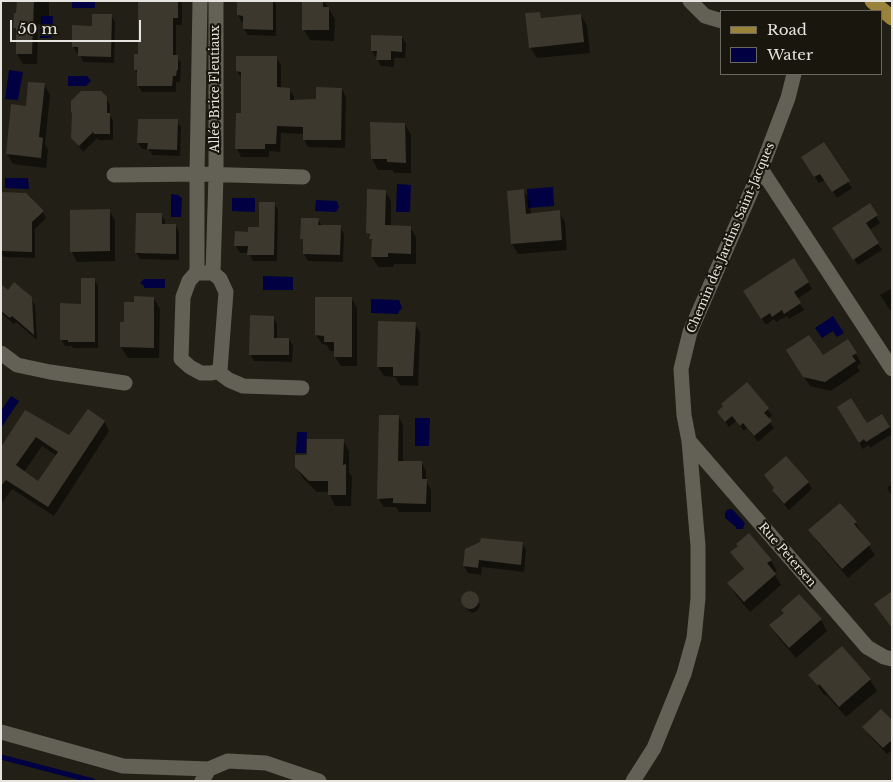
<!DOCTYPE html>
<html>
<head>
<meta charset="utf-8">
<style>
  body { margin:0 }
  #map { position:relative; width:893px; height:782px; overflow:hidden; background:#221f16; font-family:"Libre Baskerville",serif }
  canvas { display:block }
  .frame { position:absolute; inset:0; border:2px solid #e6e4de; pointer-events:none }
  .legend { position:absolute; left:720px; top:10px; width:162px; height:65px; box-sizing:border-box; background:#19160d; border:1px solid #6b6861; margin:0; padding:6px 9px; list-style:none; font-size:15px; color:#e6e4de }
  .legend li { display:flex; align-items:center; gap:10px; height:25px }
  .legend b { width:25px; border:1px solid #6b6861 }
  .scale { position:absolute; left:10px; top:20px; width:131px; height:22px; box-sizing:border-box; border:2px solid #e6e4de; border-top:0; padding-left:6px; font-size:15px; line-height:18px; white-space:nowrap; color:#e6e4de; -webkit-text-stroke:4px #19160d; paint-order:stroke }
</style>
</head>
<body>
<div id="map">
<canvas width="893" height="782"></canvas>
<div class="frame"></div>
<ul class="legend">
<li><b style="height:6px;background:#99823a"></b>Road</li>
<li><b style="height:14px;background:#000043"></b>Water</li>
</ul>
<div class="scale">50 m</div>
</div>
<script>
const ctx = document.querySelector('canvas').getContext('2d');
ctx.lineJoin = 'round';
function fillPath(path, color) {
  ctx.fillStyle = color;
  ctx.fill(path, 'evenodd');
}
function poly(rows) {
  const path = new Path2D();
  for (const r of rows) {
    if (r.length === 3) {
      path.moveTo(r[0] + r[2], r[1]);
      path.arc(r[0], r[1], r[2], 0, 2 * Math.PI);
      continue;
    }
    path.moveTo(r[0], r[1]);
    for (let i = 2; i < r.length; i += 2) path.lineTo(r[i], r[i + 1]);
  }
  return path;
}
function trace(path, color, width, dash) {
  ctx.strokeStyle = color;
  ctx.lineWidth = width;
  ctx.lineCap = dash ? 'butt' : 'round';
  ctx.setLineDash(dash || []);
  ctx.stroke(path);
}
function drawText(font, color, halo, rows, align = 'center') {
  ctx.font = font + ' "Libre Baskerville",serif';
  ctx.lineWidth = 4.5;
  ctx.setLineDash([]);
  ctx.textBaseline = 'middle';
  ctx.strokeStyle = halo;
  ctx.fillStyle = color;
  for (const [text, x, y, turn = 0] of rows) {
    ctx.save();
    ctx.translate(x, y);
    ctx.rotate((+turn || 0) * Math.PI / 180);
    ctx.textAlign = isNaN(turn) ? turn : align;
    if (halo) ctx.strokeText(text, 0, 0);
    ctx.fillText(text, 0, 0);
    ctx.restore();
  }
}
const water = poly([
  [72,1,95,1,95,8,72,8],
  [41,16,53,16,52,38,40,38],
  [9,70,23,72,18,100,5,99],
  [68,76,87,76,91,81,86,86,68,86],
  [5,178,28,178,29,189,5,188],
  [397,184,411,185,410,212,396,212],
  [553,187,554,206,528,208,527,189],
  [171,194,178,195,182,198,181,217,171,217],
  [232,198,255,198,255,212,232,211],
  [316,200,337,201,339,207,336,212,315,211],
  [263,276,293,277,293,290,263,290],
  [144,279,165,279,165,288,144,288,144,286,140,283],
  [371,299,399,300,402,308,399,311,398,314,371,313],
  [833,316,844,333,837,337,833,331,822,338,815,328],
  [11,396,19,401,1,428,1,411],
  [415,418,430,418,429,446,415,446],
  [297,432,307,432,306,453,296,453],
  [731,509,733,510,745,523,743,529,736,529,736,527,725,518,725,513,727,510]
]);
const shadow = poly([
  [18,1,49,1,49,16,42,16,42,24,38,24,37,64,23,64,17,54,17,32,15,28],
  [151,1,180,1,182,3,182,25,176,25,176,56,181,63,180,82,176,82,176,92,142,92,138,85,138,75,135,69],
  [274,1,276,5,276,36,248,35,244,29,244,22,242,22,238,15,238,2],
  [305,1,324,1,335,19,334,41,310,40,304,30],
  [539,13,543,19,581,15,587,26,590,53,537,58,530,47],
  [111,15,115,22,114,63,83,62,79,53,77,53,73,46,93,27],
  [373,37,402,37,406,44,405,58,394,58,394,67,381,66,372,51],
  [276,57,281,65,281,89,289,89,294,97,294,101,317,100,342,89,346,97,345,148,308,147,304,139,304,134,281,133,280,152,269,151,269,157,241,157,237,149,242,114,242,79,237,71],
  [44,84,50,95,45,144,48,150,46,168,13,164,7,154,27,107],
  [106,98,110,105,110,115,113,121,113,140,99,140,97,138,83,152,72,137],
  [139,120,177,121,181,127,180,156,152,155,149,149,142,149,138,143],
  [405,124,411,135,411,173,394,173,393,170,378,170,372,159],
  [807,165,848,182,852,188,837,198,825,180,819,183],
  [385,191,391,201,391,226,410,227,416,237,416,264,394,264,393,267,378,267,372,257,373,242,368,233],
  [524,191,530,201,531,215,559,212,565,222,567,250,518,254,512,244],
  [1,194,43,212,46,218,35,229,35,258,4,257,1,252],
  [274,203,278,210,277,261,253,261,249,253,240,253,236,246,249,233,260,228],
  [869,205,880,223,869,230,882,250,858,265,838,234],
  [109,210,115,220,115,261,77,262,72,252],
  [161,214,165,221,165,225,176,226,179,232,179,260,140,259,136,253],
  [318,219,322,226,340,227,344,234,343,262,308,261,304,254,304,244,302,239],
  [94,279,98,286,98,348,73,348,72,346,65,346,61,339,82,305],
  [808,282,812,289,797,299,804,310,789,319,787,316,776,322,774,319,766,325,748,298],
  [892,288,892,313,880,295],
  [1,291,8,291,31,298,35,305,37,340,16,322,14,324,1,313],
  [154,298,160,309,159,358,128,358,121,347,126,323,135,303],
  [352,299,357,308,357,366,341,366,335,357,335,351,330,351,327,345,322,344,316,335],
  [273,317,277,324,277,339,289,339,293,346,292,362,254,361,250,354],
  [415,323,420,333,418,386,400,385,395,377,384,376,378,367],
  [856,354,861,363,857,366,860,371,831,391,810,386,793,360],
  [746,384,772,415,768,419,774,428,758,442,747,428,744,431,736,421,729,427,718,412],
  [839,407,867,425,882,415,892,431,892,434,870,448,869,445,863,449],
  [25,412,70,437,104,421,109,431,54,516,12,489,1,504,1,448],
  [42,446,57,456,39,482,24,472],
  [398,416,403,425,403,462,421,462,426,471,426,481,431,490,431,512,399,512,396,507,384,507,378,498],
  [343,440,349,451,349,472,352,477,351,506,335,506,329,492,317,492,303,478,296,467,308,456],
  [765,475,808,482,812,489,789,510,777,497,773,490,775,489],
  [892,484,892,496,887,488],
  [840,505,856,523,862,533,861,534,875,555,848,578,816,540,810,530],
  [522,543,526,550,524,572,482,567,481,575,468,573,464,566,466,550],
  [732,552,771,561,777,571,774,573,781,585,750,612,735,594,729,583,744,570],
  [470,592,476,595,480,605,477,611,472,613,466,609,463,598,466,593],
  [806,602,821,620,827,631,796,658,777,636,771,626],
  [842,647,870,680,877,691,846,717,826,694,825,696,810,675],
  [892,722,892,750,887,754,868,734,864,727]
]);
const stream = poly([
  [1,757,93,781]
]);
const building = poly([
  [17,1,34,1,32,54,16,54,16,28,13,28,14,13,16,13],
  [178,1,178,18,173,18,173,55,178,55,178,70,177,70,176,76,173,76,172,86,137,86,137,70,134,70,134,54,138,54,138,2],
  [237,1,273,1,273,30,243,29,243,16,237,15],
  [302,1,323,1,323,7,329,7,329,30,302,30],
  [540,12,541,18,581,14,584,42,529,48,525,13],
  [92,14,112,14,111,57,78,56,78,47,72,47,72,25,92,26],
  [371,35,402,36,402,52,391,51,391,60,376,60,377,51,371,51],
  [236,56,277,56,277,87,290,88,290,100,316,99,316,87,342,88,341,140,303,140,303,127,277,126,276,144,265,144,265,149,235,149,236,113,241,113,241,72,236,71],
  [28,82,45,83,39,137,43,138,41,158,6,154,11,104,26,106],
  [81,91,101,91,107,97,107,113,110,113,110,134,94,134,93,132,79,146,71,138,72,113,71,112,71,101],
  [138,119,178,119,177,150,147,149,148,143,137,143],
  [370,122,405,123,406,163,387,162,387,159,371,159],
  [824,142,850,181,832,192,820,174,814,177,801,157],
  [367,189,386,190,385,225,411,226,411,254,388,253,388,257,371,257,372,239,369,239,370,234,366,233],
  [524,189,526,214,560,210,562,240,511,244,507,191],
  [1,192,26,193,44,211,32,222,32,252,1,251],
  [259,202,275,202,274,255,247,255,248,246,234,246,235,231,248,232,248,227,259,227],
  [870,203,878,215,866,223,879,243,853,260,832,228],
  [110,209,110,251,70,252,70,210],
  [136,213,162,213,162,224,176,224,176,254,135,253],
  [301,218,319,218,318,225,341,225,340,255,303,254,303,239,300,239],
  [794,258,809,282,794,292,801,303,784,314,782,310,772,317,770,313,761,319,743,291],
  [81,278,95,278,95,342,68,342,68,340,60,340,60,303,81,304],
  [14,282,32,297,34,335,12,316,10,318,1,311,1,284,8,290],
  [134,296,154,297,154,348,120,347,120,322,124,322,124,302,134,302],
  [315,297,352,297,352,357,334,357,334,342,324,342,324,336,315,335],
  [250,315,274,316,274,338,289,338,289,355,249,355],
  [378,321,416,322,413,376,393,376,393,367,377,367],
  [809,335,823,355,848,339,857,353,852,356,856,361,825,382,803,377,786,350],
  [747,382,769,408,764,413,772,421,754,436,743,423,740,426,732,416,725,422,717,412,723,406,721,404],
  [851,398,867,423,882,414,890,427,866,442,864,439,859,443,837,407],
  [88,409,105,421,48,507,6,480,1,486,1,447,25,410,69,435],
  [36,437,58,452,38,481,16,465],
  [379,415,399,415,398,461,422,461,422,479,427,479,426,504,393,503,393,498,377,499],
  [307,439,344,439,343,465,346,464,346,495,328,495,328,481,309,481,295,467,295,455,307,455],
  [786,456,809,482,784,504,772,490,774,488,764,475],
  [840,503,857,522,854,524,871,544,842,569,808,530],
  [749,533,772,560,767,563,776,574,744,602,727,583,744,569,730,552,738,546,736,544],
  [481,538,523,542,521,565,479,560,478,568,463,566,465,549,480,542],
  [470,600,9],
  [892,591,892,628,874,604],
  [799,594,822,619,789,648,769,625,784,613,781,610],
  [842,646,871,679,839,707,819,684,818,686,808,675],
  [881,709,892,720,892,740,883,748,862,727]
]);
const minor = poly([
  [690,1,705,16,722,21],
  [761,169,892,369],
  [114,175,197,174,303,177],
  [196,273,213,273,220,279,226,292,220,370,212,373,201,373,190,367,181,359,183,297,189,281,196,273,197,269,197,174,200,1],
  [213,273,216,176,216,1],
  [1,353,17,365,50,372,125,383],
  [217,371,229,380,243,386,302,388],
  [689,441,867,647,884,657,892,659],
  [1,732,123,766,209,769],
  [202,781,209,769,228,761,266,763,319,781],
  [633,781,654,748,684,674,694,638,698,598,698,546,689,441,684,415,681,369,690,332,761,169,788,98,794,74]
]);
const major = poly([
  [872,1,892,18]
]);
const streetNames = [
  ["Allée Brice Fleutiaux",216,89,-90],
  ["Chemin des Jardins Saint-Jacques",731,238,-67],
  ["Rue Petersen",787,555,49]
];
fillPath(water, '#000043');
fillPath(shadow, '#0007');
trace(stream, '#000043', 5);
fillPath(building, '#3c382e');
trace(minor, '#636055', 15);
trace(major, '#99823a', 15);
drawText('12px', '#e6e4de', '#19160d', streetNames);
</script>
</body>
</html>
